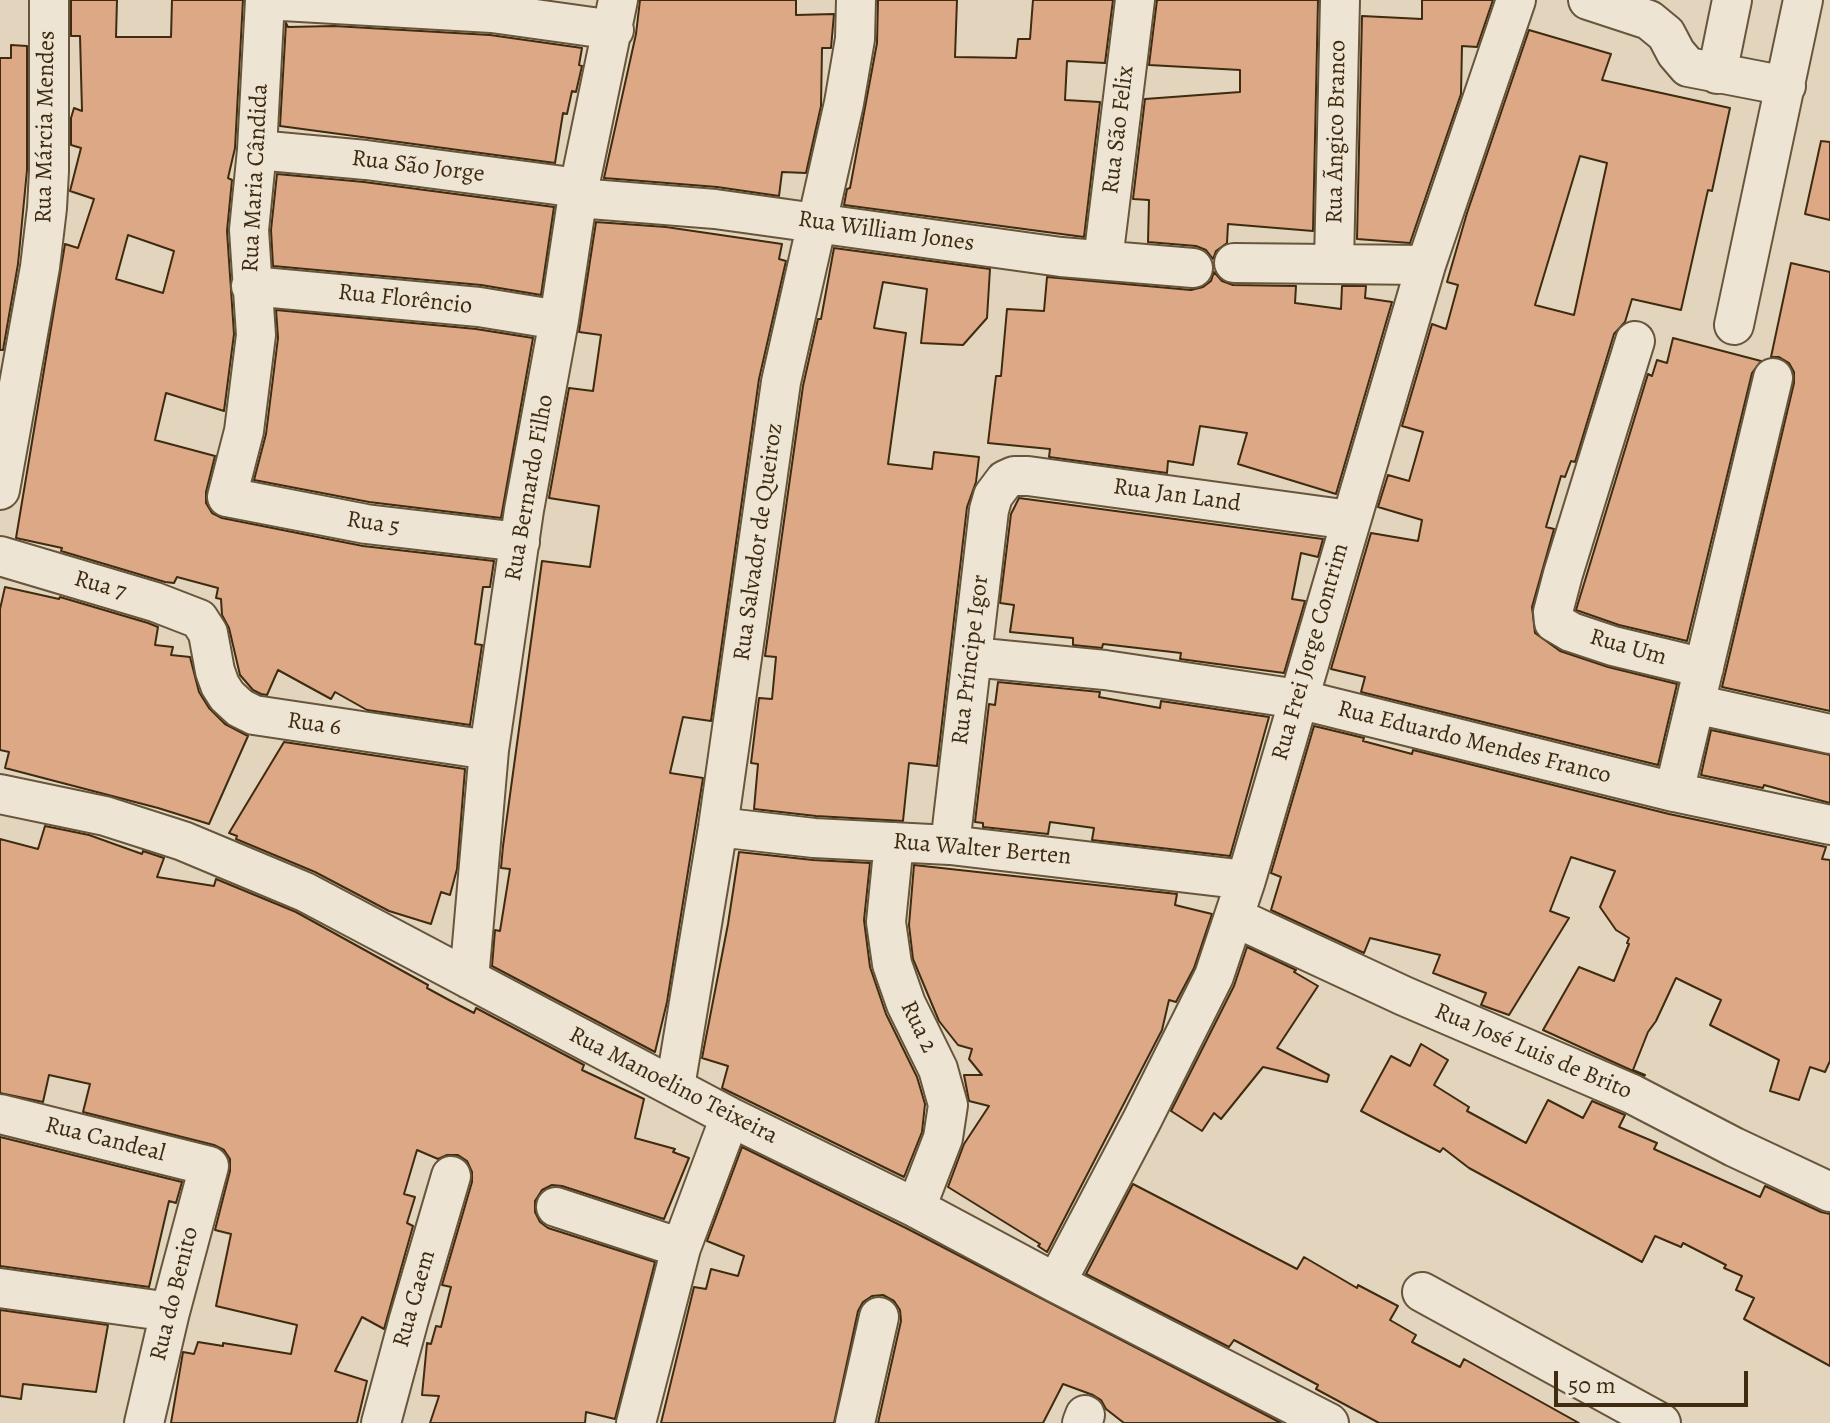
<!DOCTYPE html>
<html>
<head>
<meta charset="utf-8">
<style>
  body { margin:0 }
  #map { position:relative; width:1830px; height:1423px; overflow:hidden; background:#e3d5bd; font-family:Alegreya,serif }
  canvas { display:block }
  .scale { position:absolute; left:1554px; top:1371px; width:194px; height:36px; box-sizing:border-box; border:4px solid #3e2b10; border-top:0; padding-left:10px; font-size:24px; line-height:28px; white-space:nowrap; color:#3e2b10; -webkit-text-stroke:6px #ede4d4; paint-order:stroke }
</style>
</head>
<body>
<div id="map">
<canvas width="1830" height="1423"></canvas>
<div class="scale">50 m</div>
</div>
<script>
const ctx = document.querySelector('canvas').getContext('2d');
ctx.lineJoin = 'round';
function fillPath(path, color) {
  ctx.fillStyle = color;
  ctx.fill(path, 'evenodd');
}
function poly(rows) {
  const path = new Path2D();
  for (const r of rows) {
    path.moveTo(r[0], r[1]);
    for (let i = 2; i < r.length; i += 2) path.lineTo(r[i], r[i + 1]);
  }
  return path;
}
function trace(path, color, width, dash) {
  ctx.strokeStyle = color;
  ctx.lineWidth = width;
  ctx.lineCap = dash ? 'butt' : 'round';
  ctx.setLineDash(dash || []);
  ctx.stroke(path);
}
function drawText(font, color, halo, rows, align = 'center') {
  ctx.font = font + ' Alegreya,serif';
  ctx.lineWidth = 7;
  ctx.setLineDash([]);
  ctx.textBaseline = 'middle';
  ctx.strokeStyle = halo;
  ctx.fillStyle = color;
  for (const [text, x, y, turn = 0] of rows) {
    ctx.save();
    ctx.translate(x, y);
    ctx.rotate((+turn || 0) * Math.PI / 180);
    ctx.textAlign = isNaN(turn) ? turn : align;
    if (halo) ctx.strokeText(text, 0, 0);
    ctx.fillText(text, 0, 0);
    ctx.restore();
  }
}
const building = poly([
  [71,0,117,0,116,37,171,37,172,0,243,0,235,148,228,178,232,180,227,231,234,334,224,411,166,393,155,440,215,456,206,492,206,503,212,513,222,518,363,546,494,561,490,587,483,587,475,644,482,645,470,725,367,710,335,692,331,699,278,670,267,695,261,694,253,690,240,675,229,628,222,615,221,599,216,598,218,588,177,577,174,583,165,582,61,551,62,548,16,538,65,244,78,248,94,199,70,191,81,148,71,145,71,118,74,108,82,111,80,36,71,36,71,0],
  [128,235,174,251,163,293,116,279,128,235],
  [640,0,796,0,796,15,834,14,831,48,822,48,821,106,806,173,782,172,779,196,717,187,604,178,636,34,640,0],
  [878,0,957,0,955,57,1016,58,1018,39,1030,39,1033,0,1113,0,1105,63,1067,61,1065,100,1100,102,1084,237,844,205,847,189,850,188,877,43,878,0],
  [1157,0,1318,0,1313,231,1228,224,1227,243,1216,251,1213,259,1206,250,1196,246,1148,242,1149,200,1133,199,1145,99,1240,92,1240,70,1149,65,1157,0],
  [1422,0,1493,0,1477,47,1462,46,1461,94,1410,243,1357,239,1362,16,1422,19,1422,0],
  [286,23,288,27,334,26,490,35,582,48,579,65,582,66,576,92,572,91,567,114,563,113,555,163,280,126,286,23],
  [1529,30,1611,54,1602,80,1730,108,1712,191,1708,190,1681,310,1632,299,1625,322,1614,334,1575,462,1571,461,1565,477,1561,476,1546,527,1554,529,1532,607,1535,633,1560,651,1608,667,1677,684,1658,765,1361,692,1365,677,1331,669,1371,533,1418,541,1422,520,1378,507,1388,475,1409,481,1423,432,1402,426,1432,324,1446,329,1458,285,1447,282,1467,213,1529,30],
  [1580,156,1607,163,1574,315,1535,305,1580,156],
  [11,45,27,46,27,170,18,264,3,350,0,350,0,58,11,58,11,45],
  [1821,141,1830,142,1830,220,1805,214,1821,141],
  [277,174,364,182,554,207,541,295,481,285,273,266,271,230,277,174],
  [596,222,666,227,782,244,779,259,786,261,759,379,711,721,683,717,670,773,703,778,667,1002,655,1052,492,966,495,930,500,931,510,869,501,868,503,846,542,561,590,567,599,506,549,498,569,388,593,391,601,335,579,332,596,222],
  [834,248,990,269,987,318,963,345,921,343,927,289,883,282,874,328,906,333,888,464,932,469,934,452,979,457,976,482,967,507,937,766,909,763,903,821,816,816,754,809,758,764,751,763,759,698,772,699,776,657,765,656,803,386,818,319,821,319,834,248],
  [1791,263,1830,272,1830,711,1722,687,1794,383,1794,372,1789,363,1779,357,1771,357,1791,263],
  [1214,272,1222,281,1233,285,1296,286,1295,303,1341,309,1342,286,1366,286,1365,298,1392,302,1336,494,1238,464,1247,433,1200,426,1193,465,1168,461,1167,473,1049,457,1050,449,988,443,996,376,1001,376,1007,309,1044,311,1047,277,1191,290,1203,287,1211,281,1214,272],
  [276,310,476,329,533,338,501,518,369,502,254,480,266,434,278,338,276,310],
  [1673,338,1761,361,1752,373,1687,641,1619,625,1576,610,1648,374,1652,376,1657,360,1667,363,1673,338],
  [1019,498,1323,539,1318,557,1301,553,1292,599,1305,601,1284,673,1180,659,1181,653,1103,644,1102,648,1073,645,1073,638,1010,632,1014,605,1000,603,1011,514,1019,498],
  [5,587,59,599,60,597,148,623,158,627,155,645,173,647,171,655,190,657,199,692,209,708,225,724,248,736,209,824,158,808,5,768,9,752,0,750,0,609,5,587],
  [998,682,1100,692,1099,697,1160,708,1161,701,1269,717,1230,856,1092,840,1094,828,1050,822,1048,834,983,827,983,823,975,822,989,704,995,705,998,682],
  [1314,726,1364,738,1363,741,1412,754,1413,750,1669,814,1826,847,1822,859,1830,860,1830,1061,1825,1072,1810,1067,1799,1100,1770,1091,1779,1060,1710,1025,1721,1000,1676,978,1656,1021,1648,1032,1633,1070,1645,1075,1644,1076,1543,1030,1579,967,1614,981,1629,944,1627,943,1629,938,1616,930,1600,907,1615,871,1571,857,1550,911,1569,918,1509,1015,1481,1005,1486,993,1433,973,1440,955,1370,938,1364,953,1271,910,1281,877,1271,873,1314,726],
  [1711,730,1830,755,1830,803,1764,785,1763,788,1701,775,1711,730],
  [284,742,465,769,457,869,450,895,441,892,431,924,389,911,315,872,236,839,237,836,229,833,284,742],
  [45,826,89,835,142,854,143,851,164,858,157,877,214,886,216,879,296,912,428,985,427,988,449,1000,474,1013,476,1008,584,1065,582,1070,644,1099,635,1138,675,1149,673,1152,689,1158,664,1219,562,1186,552,1185,542,1190,535,1201,535,1212,540,1222,548,1228,655,1262,615,1419,586,1412,585,1423,430,1423,439,1396,422,1395,427,1343,431,1344,436,1326,441,1327,451,1287,442,1285,472,1182,472,1172,467,1161,458,1155,447,1155,438,1159,417,1150,404,1194,415,1197,407,1223,413,1226,384,1329,362,1317,335,1371,367,1381,357,1423,171,1423,183,1352,194,1354,198,1342,223,1346,223,1343,291,1354,297,1325,216,1306,231,1234,215,1230,230,1171,230,1159,224,1150,214,1145,83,1112,90,1084,49,1075,43,1102,0,1093,0,839,38,849,45,826],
  [739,852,813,860,870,863,864,920,870,967,886,1014,917,1077,925,1104,922,1132,904,1177,722,1088,728,1066,702,1058,728,924,739,852],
  [914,865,1177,894,1175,905,1212,914,1194,968,1176,1002,1169,1000,1162,1030,1047,1252,1038,1246,1040,1244,948,1187,964,1144,989,1106,969,1101,964,1075,982,1075,969,1059,972,1049,958,1045,939,1021,913,959,909,925,914,865],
  [1247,947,1296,970,1294,972,1318,986,1277,1048,1329,1075,1327,1082,1263,1067,1221,1119,1214,1113,1202,1131,1171,1111,1234,986,1247,947],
  [1421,1044,1448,1060,1434,1085,1469,1107,1467,1111,1526,1143,1548,1100,1583,1118,1592,1101,1625,1115,1619,1127,1657,1143,1654,1149,1760,1197,1765,1186,1821,1212,1830,1214,1830,1366,1744,1319,1754,1298,1736,1290,1742,1276,1724,1268,1726,1265,1683,1243,1681,1247,1655,1236,1642,1262,1469,1168,1443,1148,1440,1152,1361,1111,1391,1056,1410,1066,1421,1044],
  [0,1137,182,1182,176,1203,169,1201,149,1287,0,1266,0,1137],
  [742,1147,906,1228,1281,1423,1124,1423,1106,1409,1101,1400,1093,1395,1063,1384,1043,1423,878,1423,901,1321,900,1310,894,1301,883,1295,872,1296,863,1302,858,1311,834,1423,661,1423,694,1287,706,1289,711,1269,738,1276,744,1256,707,1241,742,1147],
  [1133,1184,1297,1269,1304,1257,1357,1288,1358,1285,1398,1306,1390,1320,1416,1335,1412,1342,1460,1367,1464,1359,1579,1423,1379,1423,1316,1389,1318,1385,1234,1340,1229,1347,1086,1274,1133,1184],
  [0,1310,108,1325,96,1392,23,1384,21,1399,0,1396,0,1310]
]);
const minor = poly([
  [265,0,257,150,249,230,256,335,244,431,227,497,366,524,520,542],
  [265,0,492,13,614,30],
  [1588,0,1649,20,1666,34,1676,53,1688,67,1786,86],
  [1717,74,1732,0],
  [257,150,366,160,579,188],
  [578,198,715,209,1061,257,1193,268],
  [1103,260,1135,0],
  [1234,263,1426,265],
  [1334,263,1340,0],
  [251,286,479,307,559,320],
  [1734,325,1803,0],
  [1635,341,1563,574,1553,612,1554,622,1571,632,1613,646,1704,668],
  [0,490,40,267,47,208,49,171,49,0],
  [0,556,155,602,199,619,208,633,215,671,220,685,227,696,240,708,254,715,489,750],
  [972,657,1105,670,1298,699,1674,792,1830,825],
  [1695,704,1830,734],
  [1674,792,1773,378],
  [0,794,105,816,183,841,305,892,730,1117,916,1208,1056,1283,1329,1423],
  [718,827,814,838,950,845,1246,880],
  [894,842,886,922,892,964,906,1004,938,1069,948,1105,943,1138,916,1208],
  [950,845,989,510,993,496,1005,480,1014,476,1028,476,1350,520],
  [1234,917,1404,996,1632,1094,1734,1147,1830,1192],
  [469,979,489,750,524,510,559,320,579,188,618,0],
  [675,1087,718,827,781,382,844,103,855,39,856,0],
  [0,1114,209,1166,170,1312,144,1423],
  [556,1207,681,1248],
  [1056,1283,1142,1120,1214,976,1246,880,1426,265,1516,0],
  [0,1288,170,1312],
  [1422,1292,1661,1423],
  [381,1423,409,1319,451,1176],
  [636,1423,681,1248,730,1117],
  [855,1423,879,1317],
  [1082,1423,1085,1415]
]);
const streetNames = [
  ["Rua Márcia Mendes",46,127,-89],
  ["Rua São Felix",1119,130,-83],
  ["Rua Ãngico Branco",1337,132,-89],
  ["Rua São Jorge",418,167,7],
  ["Rua Maria Cândida",256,178,-87],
  ["Rua William Jones",886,232,8],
  ["Rua Florêncio",405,300,6],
  ["Rua Bernardo Filho",530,488,-80],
  ["Rua Jan Land",1177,496,8],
  ["Rua 5",373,524,9],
  ["Rua Salvador de Queiroz",759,542,-82],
  ["Rua 7",100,586,16],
  ["Rua Um",1628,648,16],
  ["Rua Frei Jorge Contrim",1311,652,-74],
  ["Rua Príncipe Igor",971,660,-83],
  ["Rua 6",314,725,8],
  ["Rua Eduardo Mendes Franco",1474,743,14],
  ["Rua Walter Berten",982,850,5],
  ["Rua 2",918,1027,64],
  ["Rua José Luis de Brito",1533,1052,23],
  ["Rua Manoelino Teixeira",673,1086,27],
  ["Rua Candeal",105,1140,14],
  ["Rua do Benito",175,1294,-76],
  ["Rua Caem",415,1299,-74]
];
fillPath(building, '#dca885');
trace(building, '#3e2b10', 2);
trace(minor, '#67563b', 42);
trace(minor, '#ede4d4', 38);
drawText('24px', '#3e2b10', '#ede4d4', streetNames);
</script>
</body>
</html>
